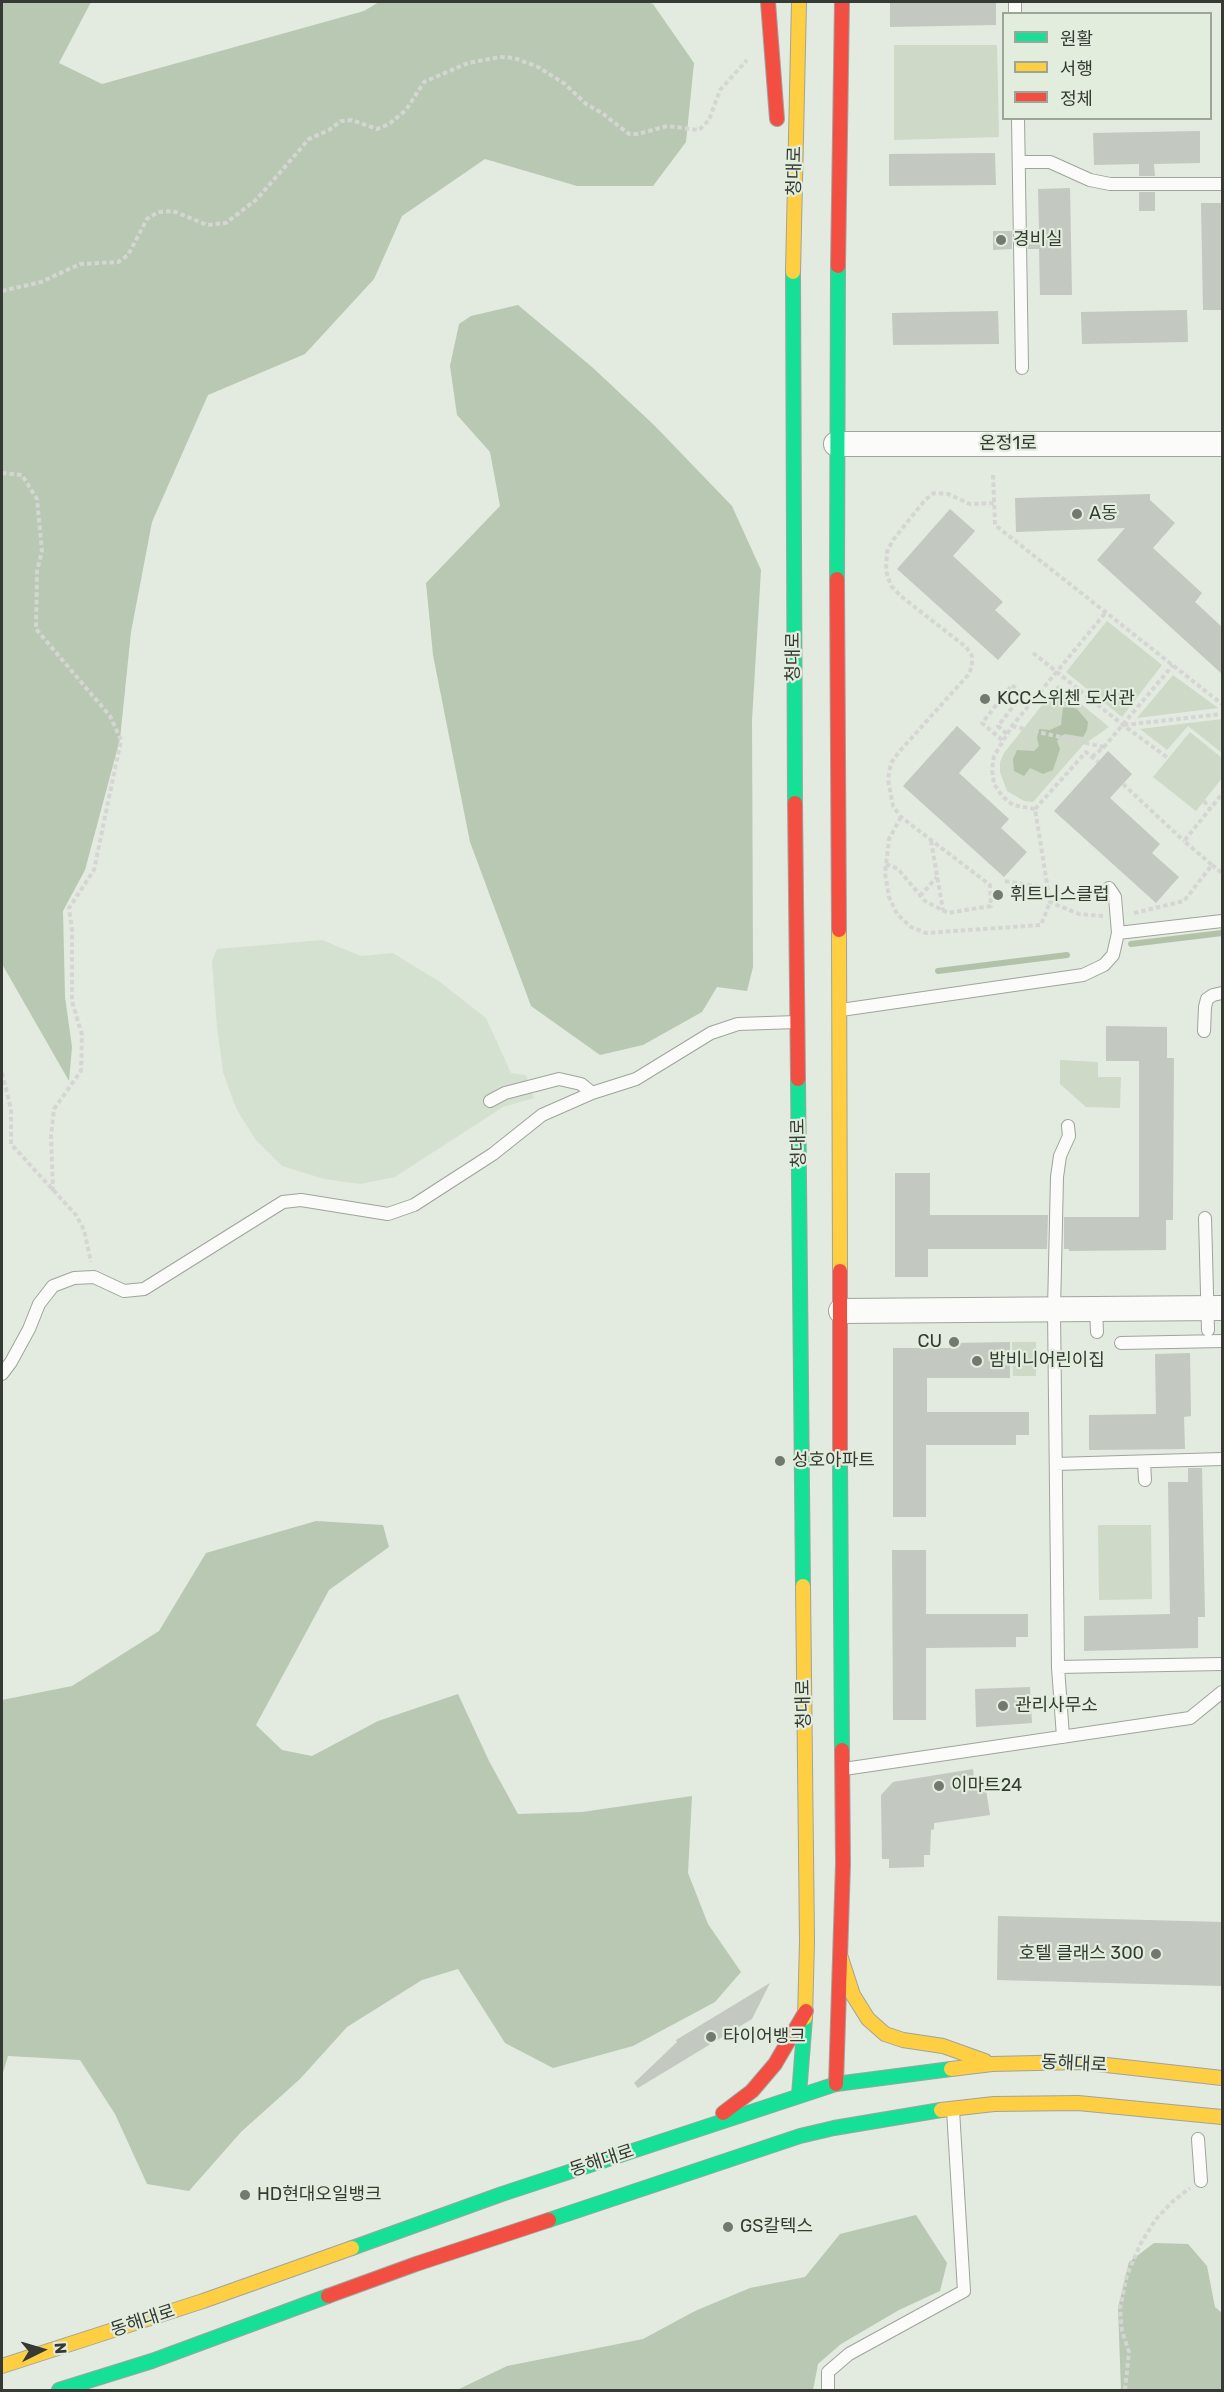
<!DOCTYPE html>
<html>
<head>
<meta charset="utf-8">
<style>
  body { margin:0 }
  #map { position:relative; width:1224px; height:2392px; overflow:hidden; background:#e3eae0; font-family:Rubik,"Noto Sans KR",sans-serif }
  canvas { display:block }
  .frame { position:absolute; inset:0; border:3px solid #363a34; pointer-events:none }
  .legend { position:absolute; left:1002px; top:12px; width:210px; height:108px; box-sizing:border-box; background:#e2eddd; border:2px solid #9da599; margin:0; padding:8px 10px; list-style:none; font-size:18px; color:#363a34 }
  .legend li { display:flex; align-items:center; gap:12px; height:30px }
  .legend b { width:30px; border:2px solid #9da599 }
  .north { position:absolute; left:12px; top:2320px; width:60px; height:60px; -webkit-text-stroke:4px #e2eddd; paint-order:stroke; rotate:85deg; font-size:16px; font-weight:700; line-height:24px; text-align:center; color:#363a34 }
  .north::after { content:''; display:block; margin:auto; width:21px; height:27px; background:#363a34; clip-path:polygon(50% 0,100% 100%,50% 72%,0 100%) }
</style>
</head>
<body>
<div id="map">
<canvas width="1224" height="2392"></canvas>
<div class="frame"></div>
<ul class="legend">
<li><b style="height:8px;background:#16e098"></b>원활</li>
<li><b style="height:8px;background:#ffcf43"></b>서행</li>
<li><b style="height:8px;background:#f24e42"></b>정체</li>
</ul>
<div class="north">N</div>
</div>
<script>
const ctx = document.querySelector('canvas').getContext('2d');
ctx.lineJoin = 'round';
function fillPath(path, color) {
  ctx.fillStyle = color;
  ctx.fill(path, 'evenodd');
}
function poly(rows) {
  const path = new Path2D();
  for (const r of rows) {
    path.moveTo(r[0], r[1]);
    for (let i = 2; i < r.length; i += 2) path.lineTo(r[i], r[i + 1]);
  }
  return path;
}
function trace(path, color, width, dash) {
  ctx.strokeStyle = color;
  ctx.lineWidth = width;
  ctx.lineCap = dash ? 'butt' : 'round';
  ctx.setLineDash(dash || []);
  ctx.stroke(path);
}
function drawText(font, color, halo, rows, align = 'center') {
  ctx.font = font + ' Rubik,"Noto Sans KR",sans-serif';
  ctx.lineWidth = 4.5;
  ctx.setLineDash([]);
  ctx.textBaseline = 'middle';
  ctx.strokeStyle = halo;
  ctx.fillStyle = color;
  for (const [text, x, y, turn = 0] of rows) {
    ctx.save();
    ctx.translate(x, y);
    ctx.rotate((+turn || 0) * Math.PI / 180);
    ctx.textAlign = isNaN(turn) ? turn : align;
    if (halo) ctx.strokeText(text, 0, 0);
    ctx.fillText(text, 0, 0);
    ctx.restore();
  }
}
const built = poly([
  [322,940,361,956,393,953,440,982,486,1018,511,1073,526,1075,534,1098,503,1107,395,1177,360,1184,324,1179,282,1166,255,1139,236,1108,223,1072,217,1027,212,961,217,949]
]);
const green = poly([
  [894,45,997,45,999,137,894,140],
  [1107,621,1162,665,1122,717,1066,672],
  [1173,675,1218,708,1137,718],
  [1058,685,1109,727,1083,745,1033,802,1024,801,1007,791,1000,772,1000,762,1004,753],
  [1222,719,1222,753,1188,726,1167,750,1140,729],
  [1190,732,1222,758,1222,778,1196,811,1153,777],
  [1060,1060,1098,1062,1098,1077,1121,1077,1120,1108,1086,1107,1060,1084],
  [1012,1342,1036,1342,1036,1376,1013,1376],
  [1098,1525,1151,1525,1152,1599,1099,1600]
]);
const forest = poly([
  [2,2,91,2,59,63,102,84,364,11,379,2,647,2,653,4,694,63,686,142,653,186,577,186,485,159,402,216,374,279,305,354,208,395,152,522,131,632,120,739,85,870,63,911,65,997,72,1047,69,1081,2,964],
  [518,305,592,367,655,426,732,506,761,570,752,720,753,967,747,991,717,987,702,1012,643,1045,600,1055,531,1006,470,842,433,655,426,583,500,506,490,452,457,415,450,366,459,324,471,316],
  [316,1521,383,1525,389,1547,329,1590,256,1725,282,1750,312,1756,378,1721,458,1694,489,1761,518,1814,582,1812,692,1796,688,1873,708,1924,741,1972,715,2002,633,2046,553,2068,505,2043,458,1969,422,1980,347,2027,300,2079,241,2132,189,2191,147,2184,115,2114,80,2060,8,2056,2,2076,2,1700,72,1686,159,1631,206,1553],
  [916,2215,947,2263,940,2291,899,2310,841,2344,818,2364,813,2390,457,2390,507,2366,643,2339,695,2311,750,2288,805,2277,840,2234],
  [1154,2243,1188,2244,1207,2266,1215,2307,1222,2313,1222,2390,1121,2390,1118,2308,1129,2262]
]);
const water = poly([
  [1069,707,1077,709,1088,722,1087,730,1083,737,1065,734,1061,736,1057,741,1060,749,1053,770,1043,774,1030,768,1024,776,1014,771,1013,759,1017,750,1034,751,1039,746,1037,738,1039,729,1050,730,1061,725,1063,708]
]);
const stream = poly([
  [1131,944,1222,933],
  [938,971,1067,955]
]);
const building = poly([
  [890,2,996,2,996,25,890,27],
  [1200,131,1200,163,1154,164,1155,176,1139,176,1139,164,1094,165,1093,133],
  [995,153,996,185,889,186,889,154],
  [1070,188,1072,295,1040,295,1039,249,1028,249,1028,231,1039,230,1038,189],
  [1139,192,1155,192,1155,211,1139,211],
  [1201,203,1222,203,1222,310,1203,310],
  [993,231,1012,231,1012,249,993,250],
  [1187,310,1188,342,1082,344,1081,312],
  [998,311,999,344,893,345,892,313],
  [1150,494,1150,500,1175,523,1153,548,1202,593,1195,602,1222,627,1222,674,1097,560,1125,528,1016,532,1015,498],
  [950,509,975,531,953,556,1003,602,995,610,1021,634,998,660,897,569],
  [957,726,981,748,959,773,1009,819,1001,828,1027,852,1004,877,903,786],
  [1108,751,1132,774,1110,798,1160,844,1152,853,1179,877,1156,903,1054,811],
  [1106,1026,1167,1027,1167,1058,1174,1058,1173,1220,1166,1220,1166,1250,1069,1251,1069,1249,1064,1249,1064,1217,1139,1217,1139,1061,1106,1061],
  [895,1173,930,1173,930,1215,1048,1215,1047,1249,928,1249,928,1277,895,1277],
  [1010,1342,1010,1378,927,1378,927,1412,1029,1412,1029,1435,1016,1435,1016,1445,926,1445,926,1517,893,1517,893,1348,950,1348,950,1343],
  [1190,1353,1191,1416,1184,1417,1185,1449,1089,1450,1089,1415,1156,1414,1155,1354],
  [1188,1468,1202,1468,1205,1617,1198,1617,1198,1648,1084,1651,1084,1616,1170,1614,1168,1482,1188,1482],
  [892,1550,926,1550,926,1614,1028,1614,1028,1637,1016,1637,1016,1647,926,1648,926,1720,893,1720],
  [1030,1687,1032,1723,976,1727,975,1689],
  [973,1769,974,1779,984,1777,990,1815,934,1823,934,1829,931,1830,930,1855,924,1855,924,1867,889,1868,889,1859,882,1859,881,1795,893,1782],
  [998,1916,1222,1922,1222,1986,997,1980],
  [770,1983,752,2019,638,2088,634,2083,677,2042,676,2040]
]);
const path = poly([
  [2,291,41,282,80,264,118,262,128,255,147,219,158,212,173,211,207,225,226,223,257,199,309,139,329,130,341,121,352,120,377,129,389,124,406,110,424,82,468,63,500,57,514,58,538,67,565,84,586,104,602,113,629,134,638,134,667,126,699,130,709,120,720,90,747,60],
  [2,473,22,475,37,499,42,551,37,571,36,629,110,716,121,740,94,870,69,908,72,930,72,1001,82,1035,81,1071,54,1109,51,1136,53,1191],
  [993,475,995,525,1222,704],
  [1033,653,1123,725,1168,758],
  [1124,725,1222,714],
  [1012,726,1104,747],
  [1002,740,982,723,1012,685,1022,695,998,726,1007,734],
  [1092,757,1104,747,1173,665],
  [1123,784,1184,841],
  [1204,801,1210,809],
  [1035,809,1086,752,1098,762],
  [901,817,889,839,885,873,889,897,897,914,911,927,926,933,1041,925,1050,902],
  [931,841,943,910],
  [886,864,898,869,925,901,948,913,991,906,990,885,901,817,893,806,888,779,891,763,899,752,968,675,972,667,972,656,966,647,902,597,891,586,886,571,887,552,893,540,925,500,934,493,948,494,970,504,994,503],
  [1212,865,1222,873],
  [1005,881,1048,888],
  [920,896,937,877],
  [1134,913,1184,901,1212,865,1184,841,1222,794],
  [1103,916,1079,914,1050,902,1035,809,1013,805,1002,796,994,784,992,770,994,756,1012,726,1106,612],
  [2,1073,11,1109,11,1144,76,1215,84,1230,91,1262],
  [1125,2390,1129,2352,1122,2331,1120,2308,1127,2275,1141,2243,1156,2219,1172,2202,1190,2188]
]);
const lane = poly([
  [1015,2,1015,14],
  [1018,118,1022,368],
  [1019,162,1050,162,1090,180,1110,184,1222,184],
  [1109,888,1115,897,1118,933],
  [841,1010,1083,975,1104,965,1113,955,1118,933,1222,921],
  [1204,1031,1205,1007,1207,999,1213,995,1222,993],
  [490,1101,505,1093,559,1079,581,1084,592,1093],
  [1205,1218,1208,1330],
  [1096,1310,1097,1332],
  [1121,1343,1222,1341],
  [2,1374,11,1362,29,1329,39,1304,53,1286,74,1278,94,1277,124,1291,144,1289,283,1202,301,1200,388,1214,414,1205,493,1154,542,1115,592,1093,636,1079,711,1033,738,1024,797,1022],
  [1144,1462,1145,1480],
  [1056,1464,1222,1459],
  [1058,1667,1222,1664],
  [1063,1737,1058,1667,1054,1310,1057,1177,1060,1156,1069,1136,1068,1126],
  [844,1769,1190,1718,1222,1692],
  [1198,2139,1201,2181],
  [828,2390,828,2372,849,2354,964,2291,953,2110]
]);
const street = poly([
  [836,444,1222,444],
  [841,1311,1222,1308]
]);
const fast = poly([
  [793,272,795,803],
  [837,579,838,266],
  [798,1079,803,1586],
  [840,1460,842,1750],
  [799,2095,805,2018],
  [549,2220,800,2136,834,2128,941,2110],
  [352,2248,502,2194,836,2084,951,2069],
  [59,2390,152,2361,328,2296]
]);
const slow = poly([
  [793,272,799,2],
  [839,930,840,1271],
  [803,1586,807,1941,805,2018],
  [841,1958,853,1995,868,2019,885,2034,903,2040,943,2046,985,2061],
  [951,2069,992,2064,1080,2062,1222,2078],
  [941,2110,994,2104,1078,2103,1222,2117],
  [2,2366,203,2301,352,2248]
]);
const jam = poly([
  [768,2,777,119],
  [838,266,842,2],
  [837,579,839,930],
  [795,803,798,1079],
  [840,1271,840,1460],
  [836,2084,843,1864,842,1750],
  [723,2113,752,2091,775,2064,806,2011],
  [328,2296,416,2264,549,2220]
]);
const markers = [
  [1001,240,6,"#737870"],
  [1077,514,6,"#737870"],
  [985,699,6,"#737870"],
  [998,895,6,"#737870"],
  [954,1342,6,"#737870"],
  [977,1361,6,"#737870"],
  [780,1461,6,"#737870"],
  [1003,1706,6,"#737870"],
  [939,1786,6,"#737870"],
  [1156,1954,6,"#737870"],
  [711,2037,6,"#737870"],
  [245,2195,6,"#737870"],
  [728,2227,6,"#737870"]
];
const streetNames = [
  ["청대로",795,171,-89],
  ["온정1로",1008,444],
  ["청대로",794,657,-90],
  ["청대로",799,1143,-91],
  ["청대로",804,1704,-91],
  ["동해대로",1074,2064,3],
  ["동해대로",602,2161,-18],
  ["동해대로",143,2321,-18]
];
const poiNames = [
  ["경비실",1013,240],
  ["A동",1089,514],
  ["KCC스위첸 도서관",997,699],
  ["휘트니스클럽",1010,895],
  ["CU",942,1342,"right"],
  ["밤비니어린이집",989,1361],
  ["성호아파트",792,1461],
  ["관리사무소",1015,1706],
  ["이마트24",951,1786],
  ["호텔 클래스 300",1144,1954,"right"],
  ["타이어뱅크",723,2037],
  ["HD현대오일뱅크",257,2195],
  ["GS칼텍스",740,2227]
];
fillPath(built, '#d5e1d0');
fillPath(green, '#ced9c8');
fillPath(forest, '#b9c8b2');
fillPath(water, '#b1c2a9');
trace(stream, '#b1c2a9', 6);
fillPath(building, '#c3c8c0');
trace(lane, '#9fa49c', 14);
trace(street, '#9fa49c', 26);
trace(fast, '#9fa49c', 16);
trace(slow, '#9fa49c', 16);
trace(jam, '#9fa49c', 16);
trace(path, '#d5d6d3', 4, [4.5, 3]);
trace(lane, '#fbfcfa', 12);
trace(street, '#fbfcfa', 24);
trace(fast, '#16e098', 14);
trace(slow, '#ffcf43', 14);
trace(jam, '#f24e42', 14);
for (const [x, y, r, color] of markers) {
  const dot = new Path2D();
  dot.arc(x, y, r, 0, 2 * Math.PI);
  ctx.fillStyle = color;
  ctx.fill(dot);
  trace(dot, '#e2eddd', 2);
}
drawText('18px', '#363a34', '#e2eddd', streetNames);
drawText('18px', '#363a34', '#e2eddd', poiNames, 'left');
</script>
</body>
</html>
